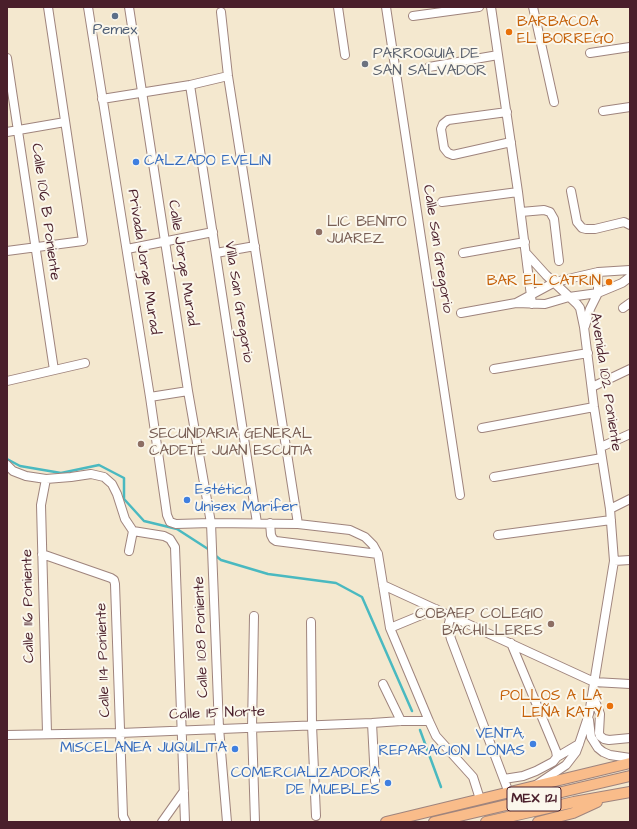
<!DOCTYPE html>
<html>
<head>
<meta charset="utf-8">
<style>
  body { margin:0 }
  #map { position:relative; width:637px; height:829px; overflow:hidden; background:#f4e8cf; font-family:"Architects Daughter",sans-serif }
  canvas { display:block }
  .frame { position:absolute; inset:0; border:8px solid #4a1f2b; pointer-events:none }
</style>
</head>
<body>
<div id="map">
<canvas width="637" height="829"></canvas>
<div class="frame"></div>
</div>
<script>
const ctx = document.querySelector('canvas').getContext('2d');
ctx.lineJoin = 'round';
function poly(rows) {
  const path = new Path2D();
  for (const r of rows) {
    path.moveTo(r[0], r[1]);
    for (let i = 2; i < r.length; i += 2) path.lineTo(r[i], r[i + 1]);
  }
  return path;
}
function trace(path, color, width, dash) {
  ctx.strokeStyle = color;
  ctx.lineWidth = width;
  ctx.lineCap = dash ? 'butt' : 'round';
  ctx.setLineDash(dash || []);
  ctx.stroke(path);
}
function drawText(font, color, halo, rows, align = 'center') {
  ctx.font = font + ' "Architects Daughter",sans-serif';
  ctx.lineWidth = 4;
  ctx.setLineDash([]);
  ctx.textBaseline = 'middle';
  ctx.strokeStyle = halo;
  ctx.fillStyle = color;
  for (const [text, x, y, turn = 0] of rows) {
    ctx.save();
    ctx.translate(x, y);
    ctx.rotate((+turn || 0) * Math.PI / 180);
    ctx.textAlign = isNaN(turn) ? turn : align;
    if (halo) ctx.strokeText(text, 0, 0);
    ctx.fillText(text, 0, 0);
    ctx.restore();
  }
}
const stream = poly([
  [7,459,20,466,61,473,99,465,124,478,124,499,144,521,177,529,208,549],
  [216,556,221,560,268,574,336,583,362,597,412,711],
  [420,730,441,787]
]);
const minor = poly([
  [88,7,150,397,167,515,170,522,176,524,211,523,298,524,350,530,365,537,373,545,378,554,390,628,429,721,436,736,473,777,480,799],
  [129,7,188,391,211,523,219,728,227,822],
  [338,7,345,55],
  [386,7,460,495],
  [491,7,518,192,532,304],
  [533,7,554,102],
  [221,12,228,76,298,524],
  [413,16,479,7],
  [590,53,630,47],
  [7,58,54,370],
  [429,67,498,55],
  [190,85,257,523],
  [102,99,190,85,228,76],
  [603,111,630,107],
  [507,112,448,120,443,124,441,129,444,148,448,153,453,155,511,142],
  [7,132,65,122],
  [571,191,577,222,582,228,586,229,595,229,624,222,630,225],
  [442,202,518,192],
  [521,212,544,210,550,212,554,219,559,261],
  [127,249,213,232],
  [7,251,83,241,48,7],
  [216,253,255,246],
  [463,253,525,242],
  [527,254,546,275,577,304,580,308,584,327,594,407,610,509,614,561,589,714,579,744,576,752,566,765,536,785],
  [516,303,555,282,598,272,630,270],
  [623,308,630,303],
  [461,313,516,303,545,304,569,297,598,293,622,283,630,277],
  [585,326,590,309,598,293,598,272],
  [494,369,588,353],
  [7,381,85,363],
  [592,387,630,369],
  [150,397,188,391],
  [482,428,594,407],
  [601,447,630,434],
  [7,465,13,471,26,476,46,479,71,477,91,474,104,477,112,484,117,494,125,519,133,531,164,536,170,539,175,547,185,822],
  [494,477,602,458],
  [46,479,41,505,47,733],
  [610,509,630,499],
  [270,523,271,535,273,539,276,541,378,554],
  [498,535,611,520],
  [129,551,133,531],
  [42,554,111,578,114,580,115,584,123,816,126,822],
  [614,561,630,560],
  [383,585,594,682,630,684],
  [451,615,448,627,451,639,509,793],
  [254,616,252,728,255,822],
  [311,622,312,725,316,816],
  [390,628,436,609],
  [511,643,556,751,557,757],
  [383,684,401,721],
  [592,697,595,701,600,714,599,733,600,736,604,739,609,740,630,738],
  [589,720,591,737,598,748,603,752,610,755,630,758],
  [372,723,375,781],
  [7,735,120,733,372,723,401,721,429,721],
  [504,779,523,776,536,771,553,762,557,757,579,744],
  [162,822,184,791]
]);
const major = poly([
  [386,822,630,763],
  [434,822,630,776],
  [486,822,574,802,630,792],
  [538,822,573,813,597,802]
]);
const markers = [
  [115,16,4,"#5c6f8a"],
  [509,32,4,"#e8710a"],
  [365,64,4,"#6b7280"],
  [136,162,4,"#3f7fe0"],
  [319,232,4,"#8d6e63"],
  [609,282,4,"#e8710a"],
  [141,444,4,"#8d6e63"],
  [187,500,4,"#3f7fe0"],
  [551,624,4,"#8d6e63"],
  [610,706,4,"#e8710a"],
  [533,744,4,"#3f7fe0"],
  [235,749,4,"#3f7fe0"],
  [388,783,4,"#3f7fe0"]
];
const shields = [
  [534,799,54]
];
const shieldNames = [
  ["MEX 121",534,799]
];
const foodNames = [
  ["BARBACOA",517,23,"left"],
  ["EL BORREGO",517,40,"left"],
  ["BAR EL CATRIN",601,282],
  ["POLLOS A LA",602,697],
  ["LEÑA KATY",602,714]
];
const serviceNames = [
  ["Pemex",115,31]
];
const worshipNames = [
  ["PARROQUIA DE",373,55],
  ["SAN SALVADOR",373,72]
];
const shopNames = [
  ["CALZADO EVELIN",144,162,"left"],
  ["Estética",195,491,"left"],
  ["Unisex Marifer",195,508,"left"],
  ["VENTA,",525,735],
  ["REPARACION LONAS",525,752],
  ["MISCELANEA JUQUILITA",227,749],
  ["COMERCIALIZADORA",380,774],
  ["DE MUEBLES",380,791]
];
const streetNames = [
  ["Calle 106 B Poniente",45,212,82],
  ["Calle San Gregorio",437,249,81],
  ["Privada Jorge Murad",143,262,81],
  ["Calle Jorge Murad",182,263,81],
  ["Villa San Gregorio",238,302,81],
  ["Avenida 102 Poniente",605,382,81],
  ["Calle 116 Poniente",29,606,-91],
  ["Calle 108 Poniente",202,637,-92],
  ["Calle 114 Poniente",104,660,-92],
  ["Calle 15 Norte",217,714,-2]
];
const educationNames = [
  ["LIC BENITO",327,223],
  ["JUAREZ",327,240],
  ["SECUNDARIA GENERAL",149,435],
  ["CADETE JUAN ESCUTIA",149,452],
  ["COBAEP COLEGIO",543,615,"right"],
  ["BACHILLERES",543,632,"right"]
];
trace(stream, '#4ab9c0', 2.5);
trace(minor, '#9f847d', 10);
trace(major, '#9f847d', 12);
trace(minor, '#fff', 8);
trace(major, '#f9bc8a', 10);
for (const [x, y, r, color] of markers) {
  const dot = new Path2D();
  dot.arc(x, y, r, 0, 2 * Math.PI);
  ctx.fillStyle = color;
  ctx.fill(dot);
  trace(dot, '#fbf7ec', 1.5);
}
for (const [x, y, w] of shields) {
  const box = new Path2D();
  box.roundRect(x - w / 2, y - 12, w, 24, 3);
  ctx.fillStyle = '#fbf7ec';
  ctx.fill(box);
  trace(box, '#4a1f2b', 1);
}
drawText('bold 14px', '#4a1f2b', null, shieldNames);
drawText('15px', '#c56008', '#fbf7ec', foodNames, 'right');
drawText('15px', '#4e5e75', '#fbf7ec', serviceNames);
drawText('15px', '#5b616d', '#fbf7ec', worshipNames, 'left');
drawText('15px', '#366cbe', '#fbf7ec', shopNames, 'right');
drawText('15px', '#4a1f2b', '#fbf7ec', streetNames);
drawText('15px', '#785e54', '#fbf7ec', educationNames, 'left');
</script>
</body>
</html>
